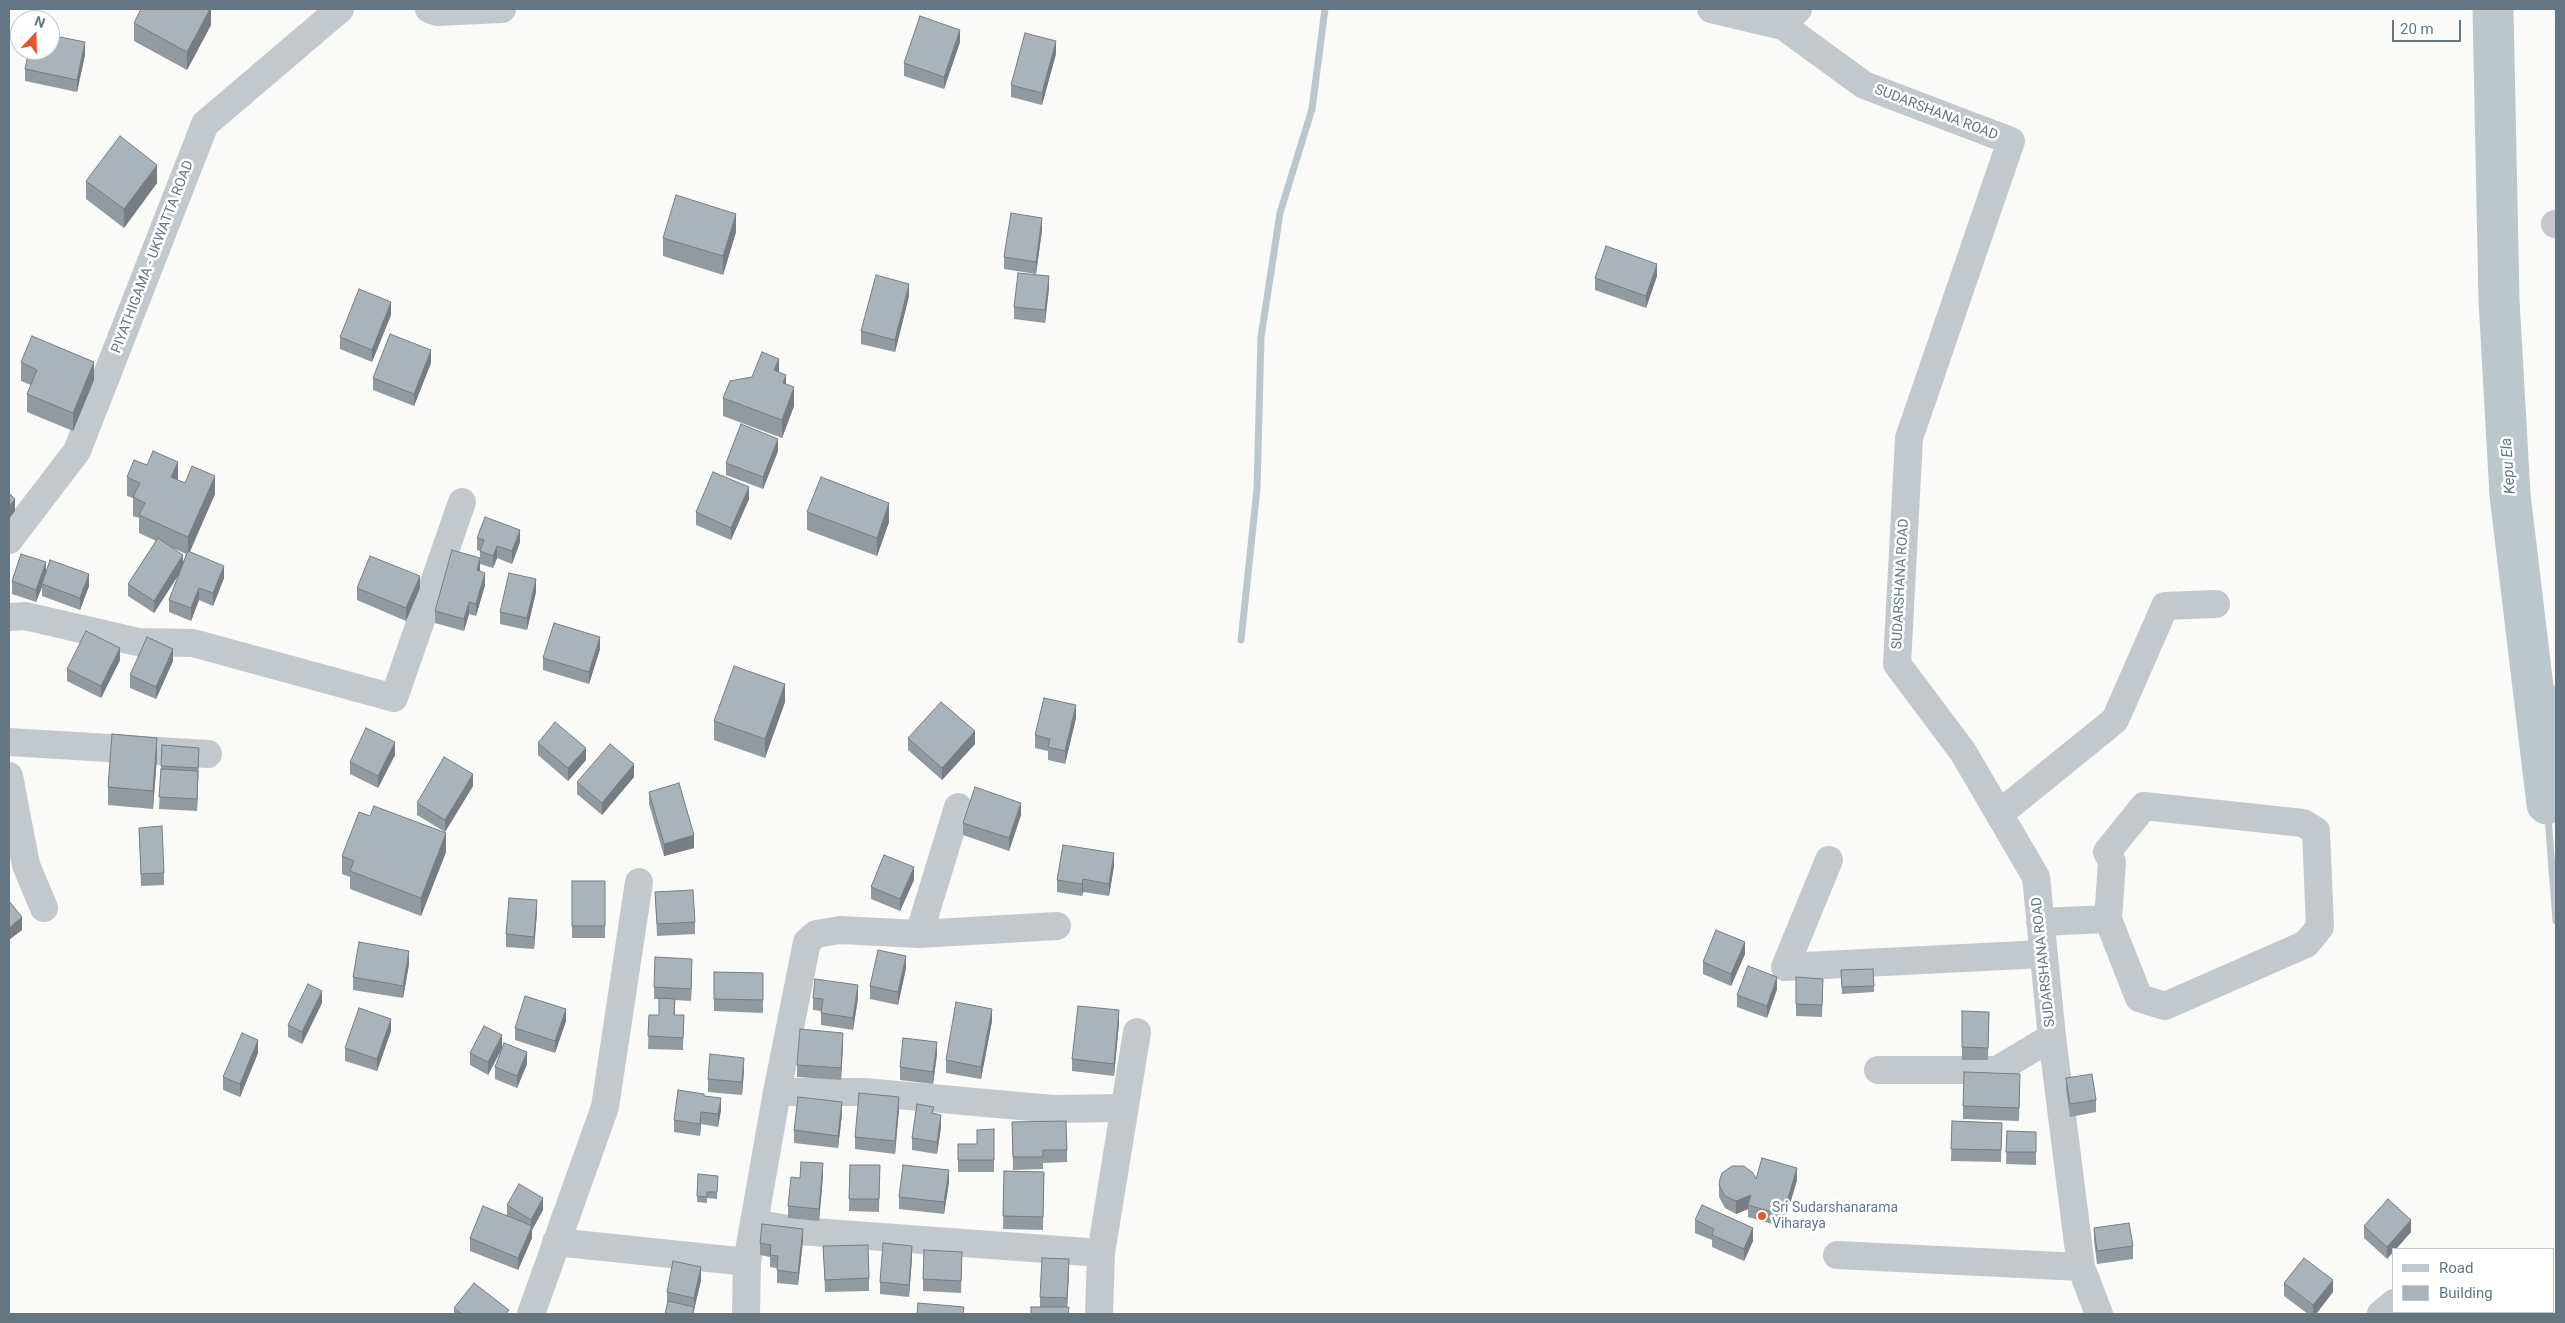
<!DOCTYPE html>
<html>
<head>
<meta charset="utf-8">
<style>
  body { margin:0 }
  #map { position:relative; width:2565px; height:1323px; overflow:hidden; background:#fafaf8; font-family:Roboto,sans-serif }
  canvas { display:block }
  .frame { position:absolute; inset:0; border:10px solid #657683; pointer-events:none }
  .legend { position:absolute; left:2392px; top:1248px; width:162px; height:65px; box-sizing:border-box; background:#fff; border:1px solid #c1c8cd; margin:0; padding:6px 9px; list-style:none; font-size:15px; color:#657683 }
  .legend li { display:flex; align-items:center; gap:10px; height:25px }
  .legend b { width:25px; border:1px solid #c1c8cd }
  .north { position:absolute; left:10px; top:10px; width:50px; height:50px; box-sizing:border-box; background:#fff; border:1px solid #c1c8cd; border-radius:50%; rotate:21deg; font-size:14px; font-weight:700; line-height:20px; text-align:center; color:#657683 }
  .north::after { content:''; display:block; margin:auto; width:18px; height:22px; background:#e4572e; clip-path:polygon(50% 0,100% 100%,50% 72%,0 100%) }
  .scale { position:absolute; left:2392px; top:20px; width:69px; height:22px; box-sizing:border-box; border:2px solid #657683; border-top:0; padding-left:6px; font-size:15px; line-height:18px; white-space:nowrap; color:#657683; -webkit-text-stroke:4px #fff; paint-order:stroke }
</style>
</head>
<body>
<div id="map">
<canvas width="2565" height="1323"></canvas>
<div class="frame"></div>
<ul class="legend">
<li><b style="height:6px;background:#c3c8cc"></b>Road</li>
<li><b style="height:14px;background:#aab3b9"></b>Building</li>
</ul>
<div class="north">N</div>
<div class="scale">20 m</div>
</div>
<script>
const ctx = document.querySelector('canvas').getContext('2d');
ctx.lineJoin = 'round';
function poly(rows) {
  const path = new Path2D();
  for (const r of rows) {
    path.moveTo(r[0], r[1]);
    for (let i = 2; i < r.length; i += 2) path.lineTo(r[i], r[i + 1]);
  }
  return path;
}
function trace(path, color, width, dash) {
  ctx.strokeStyle = color;
  ctx.lineWidth = width;
  ctx.lineCap = dash ? 'butt' : 'round';
  ctx.setLineDash(dash || []);
  ctx.stroke(path);
}
function fillPath(path, color) {
  ctx.fillStyle = color;
  ctx.fill(path, 'evenodd');
}
function drawText(font, color, halo, rows, align = 'center') {
  ctx.font = font + ' Roboto,sans-serif';
  ctx.lineWidth = 5;
  ctx.setLineDash([]);
  ctx.textBaseline = 'middle';
  ctx.strokeStyle = halo;
  ctx.fillStyle = color;
  for (const [text, x, y, turn = 0] of rows) {
    ctx.save();
    ctx.translate(x, y);
    ctx.rotate((+turn || 0) * Math.PI / 180);
    ctx.textAlign = isNaN(turn) ? turn : align;
    if (halo) ctx.strokeText(text, 0, 0);
    ctx.fillText(text, 0, 0);
    ctx.restore();
  }
}
const stream = poly([
  [1241,640,1257,489,1261,337,1280,213,1312,109,1325,9],
  [2547,804,2556,921]
]);
const canal = poly([
  [2532,680,2556,705]
]);
const river = poly([
  [2493,9,2499,300,2510,495,2547,804]
]);
const minor = poly([
  [429,9,437,12,502,9],
  [1711,9,1783,26,1864,85,2011,141,1909,438,1897,664,1963,752,2036,877,2052,1037,2081,1267,2099,1314],
  [1783,26,1798,9],
  [2555,224,2556,224],
  [9,540,77,451,205,124,340,9],
  [9,617,25,616,138,642,193,643,394,698,462,502],
  [9,742,208,754],
  [9,776,26,865,44,908],
  [1999,814,2115,720,2165,606,2216,604],
  [1829,860,1785,967,2043,954],
  [2040,922,2108,919,2112,862,2107,852,2144,806,2303,823,2316,831,2320,927,2306,944,2165,1006,2139,998,2108,919],
  [919,934,958,807],
  [1878,1070,1997,1070,2052,1037],
  [777,1092,864,1092,1053,1109,1123,1108],
  [765,1225,799,1231,1101,1253],
  [556,1242,747,1262],
  [1837,1255,2081,1267],
  [531,1314,605,1107,639,882],
  [746,1314,747,1262,777,1092,807,942,816,934,840,930,919,934,1057,926],
  [1099,1314,1101,1253,1137,1032],
  [2381,1314,2394,1303]
]);
const wall = poly([
  [211,9,211,25,187,70,134,41,134,23],
  [960,42,944,89,904,76,904,63],
  [1056,54,1042,105,1011,97,1011,85],
  [85,55,77,92,25,81,25,69],
  [86,181,157,183,124,228,86,199],
  [1042,230,1036,274,1004,269,1004,257],
  [736,232,723,275,663,256,663,238],
  [1657,276,1646,308,1595,290,1595,278],
  [1049,288,1045,323,1014,319,1014,307],
  [909,296,895,352,861,344,861,331],
  [391,315,372,362,340,349,340,337],
  [21,362,94,380,73,431,27,412,27,394,31,385,21,381],
  [431,363,414,406,373,390,373,378],
  [779,372,786,384,794,406,782,438,723,416,723,398],
  [778,451,763,489,726,475,726,463],
  [127,477,178,480,215,494,190,552,224,578,213,606,199,600,191,621,169,612,169,600,178,576,154,613,128,596,128,584,156,541,139,533,139,518,133,516,133,498,127,496],
  [173,548,186,554,183,562],
  [749,499,731,540,696,525,696,512],
  [807,512,889,522,877,556,807,530],
  [477,538,520,542,512,564,497,558,493,568,480,564,480,551,477,550],
  [480,570,480,571,485,585,476,616,469,614,464,631,435,623,435,611],
  [46,572,89,586,80,610,42,596,42,587,36,602,12,594,12,581],
  [357,588,420,588,406,621,357,600],
  [536,592,527,630,500,624,500,612],
  [600,649,589,684,543,670,543,658],
  [120,660,101,698,67,681,67,669],
  [173,661,156,699,130,688,130,675],
  [785,702,765,758,714,740,714,721],
  [1076,718,1065,764,1048,760,1048,751,1035,748,1035,735],
  [908,738,975,744,942,780,908,750],
  [538,743,586,760,568,781,538,755],
  [162,745,199,748,198,784,197,811,159,809],
  [395,755,378,788,350,774,350,762],
  [157,756,153,809,108,805,108,787],
  [634,777,602,815,577,794,577,782],
  [473,786,445,832,417,815,417,803],
  [649,792,694,848,664,856,649,804],
  [1021,815,1009,851,963,835,963,823],
  [139,828,164,873,164,885,141,886],
  [446,852,421,916,350,889,350,877,342,874,342,856],
  [1114,866,1109,896,1083,892,1082,896,1057,892,1057,880],
  [914,880,900,911,871,899,871,887],
  [572,881,605,881,605,938,572,938],
  [655,892,695,922,695,934,657,936],
  [537,912,534,949,506,947,506,934],
  [1745,954,1731,986,1703,974,1703,962],
  [409,964,403,998,353,990,353,977],
  [906,968,898,1005,870,999,870,986],
  [1841,970,1874,986,1874,992,1842,994],
  [692,971,691,1001,675,1000,675,1015,684,1015,683,1050,648,1049,649,1015,659,1015,659,999,654,999,654,987],
  [714,972,763,973,763,1013,714,1011],
  [1796,977,1823,991,1822,1017,1796,1016],
  [1777,989,1767,1018,1737,1007,1737,995],
  [813,998,858,998,853,1030,821,1025,821,1011,813,1010],
  [322,1003,302,1044,288,1037,288,1025],
  [1962,1011,1989,1024,1988,1060,1962,1060],
  [566,1021,555,1053,515,1040,515,1028],
  [992,1021,981,1079,946,1073,946,1060],
  [1119,1023,1114,1076,1072,1071,1072,1059],
  [391,1031,377,1071,345,1061,345,1048],
  [843,1045,841,1080,797,1077,797,1065],
  [502,1048,488,1075,470,1065,470,1053],
  [258,1053,240,1097,223,1090,223,1077],
  [937,1054,933,1084,900,1080,900,1067],
  [527,1064,517,1088,495,1079,495,1067],
  [744,1070,742,1095,708,1092,708,1079],
  [2066,1078,2096,1100,2096,1112,2070,1117,2066,1090],
  [2020,1086,2019,1121,1963,1119,1963,1106],
  [704,1096,721,1110,718,1127,701,1124,700,1136,674,1132,674,1120],
  [899,1109,895,1154,855,1149,855,1137],
  [842,1114,838,1148,794,1143,794,1130],
  [1952,1121,2002,1123,2001,1162,1951,1161],
  [1012,1122,1067,1150,1067,1162,1043,1163,1043,1169,1013,1170],
  [941,1127,937,1154,912,1150,912,1138],
  [994,1129,994,1172,958,1172,958,1144,977,1144],
  [2007,1131,2036,1132,2036,1165,2006,1164],
  [850,1165,880,1165,879,1212,849,1211],
  [1004,1171,1044,1172,1043,1230,1003,1229],
  [698,1174,718,1176,717,1199,707,1198,707,1203,697,1202],
  [823,1176,819,1221,788,1218,788,1206,800,1178],
  [1756,1179,1797,1180,1783,1227,1748,1217,1748,1209,1736,1214,1725,1208,1719,1197,1719,1185],
  [949,1182,944,1214,899,1209,899,1197],
  [507,1205,543,1210,532,1230,532,1238,518,1270,470,1251,470,1238,507,1215],
  [1695,1220,1753,1241,1744,1261,1712,1247,1712,1240,1695,1233],
  [2364,1226,2411,1232,2396,1249,2394,1249,2387,1259,2364,1238],
  [2094,1228,2133,1246,2133,1259,2097,1264,2094,1241],
  [803,1241,798,1285,777,1283,777,1268,770,1267,770,1257,760,1255,760,1243],
  [823,1246,869,1278,869,1291,825,1292],
  [912,1258,909,1297,880,1294,880,1282],
  [962,1264,961,1293,923,1291,923,1279],
  [1069,1272,1067,1307,1040,1307,1040,1297],
  [701,1280,694,1310,694,1314,665,1314,667,1305,667,1292],
  [2284,1283,2333,1292,2316,1314,2308,1314,2284,1296],
  [454,1308,509,1314,454,1314]
]);
const shadedWall = poly([
  [210,9,211,9,211,25,187,70,187,52],
  [960,30,960,42,944,89,944,77],
  [1056,41,1056,54,1042,105,1042,93],
  [85,42,85,55,77,92,77,80],
  [157,165,157,183,124,228,124,209],
  [736,214,736,232,723,275,723,256],
  [1042,218,1042,230,1036,274,1036,262],
  [1657,264,1657,276,1646,308,1646,296],
  [1049,276,1049,288,1045,323,1045,310],
  [909,284,909,296,895,352,895,340],
  [391,302,391,315,372,362,372,350],
  [431,350,431,363,414,406,414,394],
  [779,359,779,377,774,370],
  [94,362,94,380,73,431,73,413],
  [786,375,786,393,783,383],
  [794,387,794,406,782,438,782,420],
  [778,439,778,451,763,489,763,477],
  [178,462,178,480,171,477],
  [215,476,215,494,188,555,188,537],
  [749,487,749,499,731,540,731,528],
  [15,499,15,511,9,519,9,506],
  [889,503,889,522,877,556,877,538],
  [520,530,520,542,512,564,512,551],
  [497,546,497,558,493,568,493,556],
  [183,555,183,568,154,613,154,601],
  [480,558,480,570,477,583,477,570],
  [46,562,46,575,42,584,42,587,36,602,36,590],
  [224,566,224,578,213,606,213,593],
  [485,573,485,585,476,616,476,604],
  [89,574,89,586,80,610,80,598],
  [420,576,420,588,406,621,406,608],
  [536,579,536,592,527,630,527,618],
  [199,588,199,600,191,621,191,608],
  [469,602,469,614,464,631,464,619],
  [600,637,600,649,589,684,589,672],
  [120,648,120,660,101,698,101,686],
  [173,649,173,661,156,699,156,687],
  [785,684,785,702,765,758,765,739],
  [1076,705,1076,718,1065,764,1065,751],
  [975,731,975,744,942,780,942,768],
  [157,738,157,756,153,809,153,791],
  [395,742,395,755,378,788,378,776],
  [199,748,198,784,197,811,197,799],
  [586,748,586,760,568,781,568,768],
  [634,764,634,777,602,815,602,803],
  [473,774,473,786,445,832,445,820],
  [1021,803,1021,815,1009,851,1009,838],
  [446,833,446,852,421,916,421,898],
  [694,835,694,848,664,856,664,844],
  [1114,853,1114,866,1109,896,1109,884],
  [914,867,914,880,900,911,900,899],
  [1083,879,1083,892,1082,896,1082,884],
  [537,900,537,912,534,949,534,937],
  [22,917,22,930,9,940,9,928],
  [1745,942,1745,954,1731,986,1731,974],
  [409,951,409,964,403,998,403,986],
  [906,956,906,968,898,1005,898,992],
  [692,959,692,971,691,1001,691,989],
  [1777,977,1777,989,1767,1018,1767,1006],
  [858,985,858,998,853,1030,853,1018],
  [322,991,322,1003,302,1044,302,1032],
  [566,1009,566,1021,555,1053,555,1041],
  [992,1009,992,1021,981,1079,981,1067],
  [1119,1010,1119,1023,1114,1076,1114,1064],
  [391,1019,391,1031,377,1071,377,1059],
  [843,1033,843,1045,841,1080,841,1068],
  [502,1035,502,1048,488,1075,488,1062],
  [258,1040,258,1053,240,1097,240,1084],
  [937,1042,937,1054,933,1084,933,1072],
  [527,1052,527,1064,517,1088,517,1076],
  [744,1058,744,1070,742,1095,742,1082],
  [899,1097,899,1109,895,1154,895,1141],
  [721,1098,721,1110,718,1127,718,1114],
  [842,1102,842,1114,838,1148,838,1136],
  [701,1112,701,1124,700,1136,700,1124],
  [941,1115,941,1127,937,1154,937,1142],
  [823,1163,823,1176,819,1221,819,1209],
  [1797,1168,1797,1180,1783,1227,1783,1215],
  [949,1170,949,1182,944,1214,944,1202],
  [1751,1195,1748,1205,1748,1209,1736,1214,1736,1201],
  [543,1198,543,1210,532,1230,532,1238,518,1270,518,1258,531,1228,531,1220],
  [2411,1220,2411,1232,2396,1249,2394,1249,2394,1251,2387,1259,2387,1247],
  [1753,1228,1753,1241,1744,1261,1744,1249],
  [803,1229,803,1241,798,1285,798,1273],
  [912,1246,912,1258,909,1297,909,1285],
  [1069,1259,1069,1272,1067,1311,1067,1298],
  [701,1267,701,1280,694,1310,694,1298],
  [2333,1280,2333,1292,2316,1314,2313,1314,2313,1305]
]);
const building = poly([
  [141,9,210,9,187,52,134,23,141,9],
  [920,16,960,30,944,77,904,63,920,16],
  [1025,33,1056,41,1042,93,1011,85,1025,33],
  [50,35,85,42,77,80,25,69,29,50,50,50,50,35],
  [120,136,157,165,124,209,86,181,120,136],
  [676,195,736,214,723,256,663,238,676,195],
  [1011,213,1042,218,1036,262,1004,257,1011,213],
  [1606,246,1657,264,1646,296,1595,278,1606,246],
  [1018,273,1049,276,1045,310,1014,307,1018,273],
  [876,275,909,284,895,340,861,331,876,275],
  [359,289,391,302,372,350,340,337,359,289],
  [390,334,431,350,414,394,373,378,390,334],
  [32,336,94,362,73,413,27,394,37,370,21,362,32,336],
  [762,352,779,359,774,370,786,375,783,383,794,387,782,420,723,398,730,381,752,377,762,352],
  [741,424,778,439,763,477,726,463,741,424],
  [153,451,178,462,171,477,185,483,192,466,215,476,188,537,139,515,145,503,133,497,140,483,127,477,134,460,147,465,153,451],
  [713,472,749,487,731,528,696,512,713,472],
  [821,477,889,503,877,538,807,512,821,477],
  [9,493,15,499,9,506,9,493],
  [485,517,520,530,512,551,497,546,493,556,480,551,484,540,477,538,485,517],
  [158,538,183,555,154,601,128,584,158,538],
  [452,550,480,558,477,570,485,573,476,604,469,602,464,619,435,611,452,550],
  [188,551,224,566,213,593,199,588,191,608,169,600,188,551],
  [21,554,46,562,36,590,12,581,21,554],
  [370,556,420,576,406,608,357,588,370,556],
  [50,560,89,574,80,598,42,584,50,560],
  [509,573,536,579,527,618,500,612,509,573],
  [554,623,600,637,589,672,543,658,554,623],
  [86,631,120,648,101,686,67,669,86,631],
  [147,637,173,649,156,687,130,675,147,637],
  [734,666,785,684,765,739,714,721,734,666],
  [1044,698,1076,705,1065,751,1048,747,1050,739,1035,735,1044,698],
  [941,702,975,731,942,768,908,738,941,702],
  [555,722,586,748,568,768,538,743,555,722],
  [366,728,395,742,378,776,350,762,366,728],
  [112,734,157,738,153,791,108,787,112,734],
  [610,744,634,764,602,803,577,782,610,744],
  [162,745,199,748,198,768,161,766,162,745],
  [444,757,473,774,445,820,417,803,444,757],
  [161,769,198,771,197,799,159,797,161,769],
  [679,783,694,835,664,844,649,792,679,783],
  [975,787,1021,803,1009,838,963,823,975,787],
  [374,806,446,833,421,898,350,871,354,861,342,856,359,812,370,816,374,806],
  [162,826,164,873,141,874,139,828,162,826],
  [1063,845,1114,853,1109,884,1083,879,1082,884,1057,880,1063,845],
  [884,855,914,867,900,899,871,887,884,855],
  [572,881,605,881,605,926,572,926,572,881],
  [693,890,695,922,657,924,655,892,693,890],
  [509,898,537,900,534,937,506,934,509,898],
  [9,901,22,917,9,928,9,901],
  [1716,930,1745,942,1731,974,1703,962,1716,930],
  [359,942,409,951,403,986,353,977,359,942],
  [878,950,906,956,898,992,870,986,878,950],
  [655,957,692,959,691,989,654,987,655,957],
  [1748,966,1777,977,1767,1006,1737,995,1748,966],
  [1873,969,1874,986,1842,987,1841,970,1873,969],
  [714,972,763,973,763,1000,714,999,714,972],
  [1796,977,1823,979,1822,1005,1796,1004,1796,977],
  [815,979,858,985,853,1018,821,1013,823,999,813,998,815,979],
  [308,984,322,991,302,1032,288,1025,308,984],
  [525,996,566,1009,555,1041,515,1028,525,996],
  [659,998,675,999,674,1015,684,1015,683,1038,648,1036,649,1015,659,1015,659,998],
  [956,1002,992,1009,981,1067,946,1060,956,1002],
  [1078,1006,1119,1010,1114,1064,1072,1059,1078,1006],
  [359,1008,391,1019,377,1059,345,1048,359,1008],
  [1962,1011,1989,1012,1988,1048,1962,1047,1962,1011],
  [484,1026,502,1035,488,1062,470,1053,484,1026],
  [800,1029,843,1033,841,1068,797,1065,800,1029],
  [242,1033,258,1040,240,1084,223,1077,242,1033],
  [903,1038,937,1042,933,1072,900,1067,903,1038],
  [504,1043,527,1052,517,1076,495,1067,504,1043],
  [710,1054,744,1058,742,1082,708,1079,710,1054],
  [1964,1072,2020,1074,2019,1108,1963,1106,1964,1072],
  [2092,1074,2096,1100,2070,1104,2066,1078,2092,1074],
  [678,1090,704,1094,704,1096,721,1098,718,1114,701,1112,700,1124,674,1120,678,1090],
  [859,1093,899,1097,895,1141,855,1137,859,1093],
  [798,1097,842,1102,838,1136,794,1130,798,1097],
  [917,1104,934,1107,932,1113,941,1115,937,1142,912,1138,917,1104],
  [1066,1121,1067,1150,1043,1150,1043,1157,1013,1157,1012,1122,1066,1121],
  [1952,1121,2002,1123,2001,1150,1951,1149,1952,1121],
  [994,1129,994,1160,958,1160,958,1144,977,1144,977,1130,994,1129],
  [2007,1131,2036,1132,2036,1152,2006,1152,2007,1131],
  [1762,1158,1797,1168,1783,1215,1748,1205,1751,1195,1736,1201,1725,1196,1719,1185,1720,1179,1722,1173,1732,1166,1744,1166,1753,1173,1756,1179,1762,1158],
  [801,1162,823,1163,819,1209,788,1206,791,1177,800,1178,801,1162],
  [850,1165,880,1165,879,1199,849,1199,850,1165],
  [903,1165,949,1170,944,1202,899,1197,903,1165],
  [1004,1171,1044,1172,1043,1217,1003,1216,1004,1171],
  [698,1174,718,1176,717,1192,707,1192,707,1197,697,1196,698,1174],
  [519,1184,543,1198,531,1220,507,1205,519,1184],
  [2388,1199,2411,1220,2387,1247,2364,1226,2388,1199],
  [1702,1205,1753,1228,1744,1249,1712,1235,1714,1229,1695,1220,1702,1205],
  [483,1206,532,1226,518,1258,470,1238,483,1206],
  [2129,1223,2133,1246,2097,1251,2094,1228,2129,1223],
  [762,1224,803,1229,798,1273,777,1270,778,1256,770,1255,771,1245,760,1243,762,1224],
  [883,1243,912,1246,909,1285,880,1282,883,1243],
  [868,1245,869,1278,825,1280,823,1246,868,1245],
  [924,1250,962,1252,961,1281,923,1279,924,1250],
  [1042,1258,1069,1259,1067,1298,1040,1297,1042,1258],
  [2304,1258,2333,1280,2313,1305,2284,1283,2304,1258],
  [673,1261,701,1267,694,1298,667,1292,673,1261],
  [474,1283,509,1310,506,1314,462,1314,454,1308,474,1283],
  [668,1301,694,1307,693,1314,665,1314,668,1301],
  [918,1303,964,1307,963,1314,917,1314,918,1303],
  [1031,1307,1069,1307,1068,1314,1031,1314,1031,1307]
]);
const markers = [
  [1762,1216,5,"#e4572e"]
];
const streetNames = [
  ["SUDARSHANA ROAD",1936,113,21],
  ["PIYATHIGAMA - UKWATTA ROAD",153,257,-69],
  ["SUDARSHANA ROAD",1901,584,-87],
  ["SUDARSHANA ROAD",2044,962,-96]
];
const poiNames = [
  ["Sri Sudarshanarama",1772,1208],
  ["Viharaya",1772,1224]
];
const waterNames = [
  ["Kepu Ela",2509,466,-94]
];
trace(stream, '#bbc7cb', 7);
trace(canal, '#bbc7cb', 24);
trace(river, '#bbc7cb', 41);
trace(minor, '#c3c8cc', 28);
fillPath(wall, '#929a9f');
fillPath(shadedWall, '#777d82');
fillPath(building, '#aab3b9');
trace(building, '#777d82', 1);
for (const [x, y, r, color] of markers) {
  const dot = new Path2D();
  dot.arc(x, y, r, 0, 2 * Math.PI);
  ctx.fillStyle = color;
  ctx.fill(dot);
  trace(dot, '#fff', 2);
}
drawText('14px', '#657683', '#fff', streetNames);
drawText('14px', '#657683', '#fff', poiNames, 'left');
drawText('italic 15px', '#60757c', '#fff', waterNames);
</script>
</body>
</html>
